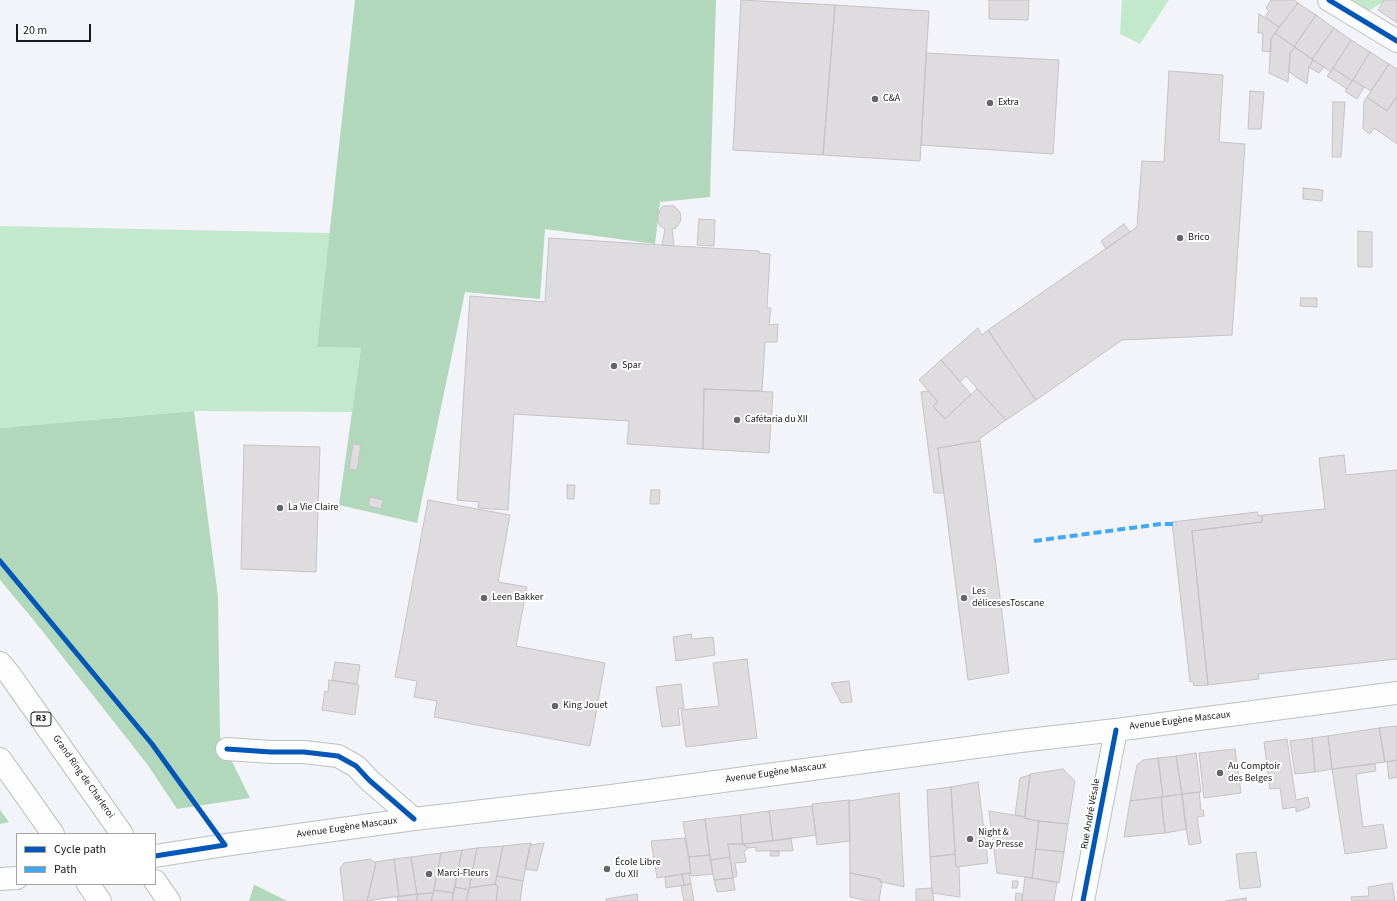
<!DOCTYPE html>
<html>
<head>
<meta charset="utf-8">
<style>
  body { margin:0 }
  #map { position:relative; width:1397px; height:901px; overflow:hidden; background:#f2f4fa; font-family:"Source Sans 3",sans-serif }
  canvas { display:block }
  .legend { position:absolute; left:16px; top:833px; width:140px; height:52px; box-sizing:border-box; background:#fff; border:1px solid #a3a3a5; margin:0; padding:5px 7px; list-style:none; font-size:12px; color:#18191d }
  .legend li { display:flex; align-items:center; gap:8px; height:20px }
  .legend b { width:20px; border:1px solid #a3a3a5 }
  .scale { position:absolute; left:16px; top:24px; width:75px; height:18px; box-sizing:border-box; border:2px solid #18191d; border-top:0; padding-left:5px; font-size:12px; line-height:14px; white-space:nowrap; color:#18191d; -webkit-text-stroke:3px #fff; paint-order:stroke }
</style>
</head>
<body>
<div id="map">
<canvas width="1397" height="901"></canvas>
<ul class="legend">
<li><b style="height:5px;background:#0057b8"></b>Cycle path</li>
<li><b style="height:5px;background:#3fa9f5"></b>Path</li>
</ul>
<div class="scale">20 m</div>
</div>
<script>
const ctx = document.querySelector('canvas').getContext('2d');
ctx.lineJoin = 'round';
function fillPath(path, color) {
  ctx.fillStyle = color;
  ctx.fill(path, 'evenodd');
}
function poly(rows) {
  const path = new Path2D();
  for (const r of rows) {
    path.moveTo(r[0], r[1]);
    for (let i = 2; i < r.length; i += 2) path.lineTo(r[i], r[i + 1]);
  }
  return path;
}
function trace(path, color, width, dash) {
  ctx.strokeStyle = color;
  ctx.lineWidth = width;
  ctx.lineCap = dash ? 'butt' : 'round';
  ctx.setLineDash(dash || []);
  ctx.stroke(path);
}
function drawText(font, color, halo, rows, align = 'center') {
  ctx.font = font + ' "Source Sans 3",sans-serif';
  ctx.lineWidth = 4;
  ctx.setLineDash([]);
  ctx.textBaseline = 'middle';
  ctx.strokeStyle = halo;
  ctx.fillStyle = color;
  for (const [text, x, y, turn = 0] of rows) {
    ctx.save();
    ctx.translate(x, y);
    ctx.rotate((+turn || 0) * Math.PI / 180);
    ctx.textAlign = isNaN(turn) ? turn : align;
    if (halo) ctx.strokeText(text, 0, 0);
    ctx.fillText(text, 0, 0);
    ctx.restore();
  }
}
const green = poly([
  [1122,0,1169,0,1140,44,1120,34],
  [1329,0,1386,0,1358,18],
  [0,226,330,233,317,347,361,348,352,412,194,411,0,428]
]);
const forest = poly([
  [355,0,716,0,710,197,660,202,655,244,545,229,540,299,465,292,417,523,339,505,361,348,317,347],
  [194,411,218,597,220,737,250,798,177,809,147,764,36,623,0,580,0,428],
  [0,810,9,822,0,824],
  [254,885,255,885,287,901,249,901]
]);
const building = poly([
  [741,0,835,5,823,155,733,150,741,0],
  [989,0,1029,0,1028,20,989,19,989,0],
  [1271,0,1294,0,1298,3,1279,27,1265,17,1269,11,1266,8,1271,0],
  [1384,0,1397,0,1397,23,1378,10,1384,0],
  [1298,3,1316,15,1294,47,1275,33,1298,3],
  [835,5,929,11,920,161,823,155,835,5],
  [1259,14,1279,27,1271,39,1271,52,1262,51,1263,33,1258,33,1259,14],
  [1316,15,1334,28,1312,59,1294,47,1316,15],
  [1334,28,1351,40,1331,72,1312,59,1334,28],
  [1275,33,1295,47,1290,53,1288,82,1269,73,1271,39,1275,33],
  [1351,40,1370,52,1352,81,1333,68,1351,40],
  [1295,47,1313,60,1309,67,1307,84,1289,72,1290,53,1295,47],
  [1370,52,1389,64,1371,91,1353,80,1370,52],
  [926,53,1059,60,1053,154,921,145,926,53],
  [1313,60,1324,67,1319,73,1309,67,1313,60],
  [1389,64,1397,69,1397,96,1387,111,1367,97,1389,64],
  [1333,68,1352,81,1347,89,1327,76,1333,68],
  [1169,71,1223,75,1219,142,1245,144,1232,335,1122,340,1036,400,988,330,1137,227,1142,161,1164,162,1169,71],
  [1353,80,1364,87,1357,99,1346,92,1346,88,1347,89,1353,80],
  [1250,91,1264,92,1261,129,1248,129,1250,91],
  [1397,96,1397,144,1374,128,1370,134,1363,129,1364,102,1367,97,1387,111,1397,96],
  [1333,102,1345,102,1341,157,1332,157,1333,102],
  [1303,188,1323,190,1322,201,1303,199,1303,188],
  [664,206,674,206,680,212,681,220,676,228,672,229,674,246,662,245,665,229,660,226,658,222,658,215,661,208,664,206],
  [699,219,715,220,714,246,697,245,699,219],
  [1124,224,1130,232,1106,249,1101,241,1124,224],
  [1358,231,1372,232,1372,267,1358,267,1358,231],
  [549,238,759,251,759,253,770,254,767,308,771,308,769,325,778,324,777,342,765,342,762,391,704,389,703,449,627,444,629,421,514,414,508,510,478,508,479,502,457,500,470,296,545,302,549,238],
  [1301,298,1317,298,1317,307,1300,306,1301,298],
  [978,328,982,335,988,330,1036,400,1006,420,966,376,960,382,941,360,978,328],
  [941,360,971,394,945,419,933,406,938,402,919,380,941,360],
  [704,389,773,392,769,453,703,449,704,389],
  [977,389,1006,420,979,439,980,441,938,448,944,493,934,493,921,392,929,391,938,402,933,406,945,419,977,389],
  [980,441,1004,629,1009,673,968,680,938,448,980,441],
  [353,444,361,445,357,470,349,469,353,444],
  [244,445,320,447,316,572,241,569,244,445],
  [1344,455,1346,475,1397,470,1397,659,1258,674,1259,679,1208,685,1192,531,1262,522,1262,515,1325,509,1319,458,1344,455],
  [567,485,575,485,574,499,567,499,567,485],
  [651,490,660,490,659,504,650,504,651,490],
  [370,497,383,500,381,509,368,506,370,497],
  [428,500,510,515,498,582,527,587,516,646,605,663,590,746,434,717,437,701,414,697,417,681,395,677,428,500],
  [1257,512,1258,516,1262,515,1262,522,1192,531,1208,685,1194,686,1193,681,1190,682,1172,522,1257,512],
  [691,634,692,639,713,637,715,655,676,661,673,637,691,634],
  [747,659,757,738,686,747,681,710,719,706,713,663,747,659],
  [335,662,360,665,357,684,332,680,335,662],
  [329,680,359,685,355,715,322,710,325,691,328,692,329,680],
  [849,681,852,702,841,703,831,683,849,681],
  [681,684,684,708,678,709,680,725,662,727,656,687,681,684],
  [1397,726,1397,760,1385,762,1379,728,1397,726],
  [1379,728,1385,762,1332,769,1328,736,1379,728],
  [1328,736,1332,769,1315,772,1312,738,1328,736],
  [1312,738,1315,772,1295,774,1290,741,1312,738],
  [1287,739,1296,800,1308,797,1310,807,1296,812,1296,807,1283,809,1280,788,1270,789,1264,742,1287,739],
  [1235,749,1241,793,1204,798,1199,753,1235,749],
  [1196,753,1201,792,1182,794,1176,756,1196,753],
  [1176,756,1182,794,1163,797,1158,758,1176,756],
  [1158,758,1163,797,1130,801,1137,765,1143,760,1158,758],
  [1397,760,1397,777,1389,779,1387,762,1397,760],
  [1375,764,1376,771,1356,774,1363,827,1383,824,1387,848,1345,854,1332,769,1375,764],
  [1063,769,1075,781,1068,824,1039,821,1024,818,1030,774,1063,769],
  [1030,775,1025,817,1015,815,1020,778,1030,775],
  [978,782,988,863,956,867,951,787,978,782],
  [951,787,955,854,930,857,927,790,951,787],
  [1199,792,1201,810,1203,810,1204,816,1197,817,1201,843,1189,845,1185,823,1182,794,1199,792],
  [899,793,904,887,882,882,880,882,880,879,850,873,849,801,899,793],
  [1182,794,1187,829,1165,833,1161,797,1182,794],
  [1161,797,1165,833,1124,837,1130,801,1161,797],
  [849,800,850,841,817,845,812,804,849,800],
  [812,806,816,835,773,841,769,811,812,806],
  [769,811,773,841,743,844,740,815,769,811],
  [989,811,1025,817,1024,818,1039,821,1032,878,997,873,989,811],
  [740,815,743,844,728,844,730,857,710,860,705,819,740,815],
  [705,819,710,855,689,857,683,822,705,819],
  [1039,821,1068,824,1064,852,1036,849,1039,821],
  [685,838,691,873,657,878,651,841,685,838],
  [791,838,793,851,756,851,756,847,748,848,743,844,791,838],
  [531,843,523,881,497,876,503,846,531,843],
  [544,843,537,871,525,869,530,845,544,843],
  [728,844,743,844,748,848,744,852,746,862,735,863,737,876,733,878,728,844],
  [503,846,495,884,469,888,477,848,503,846],
  [477,848,469,890,455,887,462,850,477,848],
  [1036,849,1064,852,1059,883,1032,878,1036,849],
  [462,850,453,893,434,890,441,853,462,850],
  [771,851,779,851,779,856,770,856,771,851],
  [1256,852,1261,887,1240,889,1236,854,1256,852],
  [441,853,433,893,417,894,411,857,441,853],
  [955,854,956,867,959,867,960,897,932,893,930,857,955,854],
  [710,855,713,874,691,876,689,857,710,855],
  [411,857,417,894,399,896,394,859,411,857],
  [730,857,733,878,714,880,710,860,730,857],
  [370,859,376,863,367,901,344,901,340,868,344,863,370,859],
  [394,859,399,896,367,901,376,863,375,862,394,859],
  [689,873,691,884,684,885,682,874,689,873],
  [850,873,880,879,880,882,882,882,879,901,868,901,850,897,850,873],
  [682,874,684,885,666,888,665,877,682,874],
  [497,876,523,881,520,901,496,901,498,886,495,884,497,876],
  [1025,877,1057,882,1054,901,1022,901,1025,877],
  [733,878,735,890,717,892,714,880,733,878],
  [1013,881,1018,881,1017,888,1012,888,1013,881],
  [1392,883,1395,901,1352,901,1351,897,1369,896,1368,887,1392,883],
  [495,884,498,886,496,901,466,901,469,888,495,884],
  [691,884,694,901,684,901,681,886,691,884],
  [455,887,469,890,466,901,452,901,455,887],
  [932,888,934,901,916,901,916,889,932,888],
  [434,890,453,893,452,901,431,901,434,890],
  [433,893,431,901,416,901,418,894,433,893],
  [1016,893,1022,894,1022,901,1015,901,1016,893],
  [418,894,416,901,398,901,397,897,418,894],
  [637,894,638,901,606,901,606,899,637,894],
  [1246,898,1246,901,1225,901,1246,898]
]);
const minor = poly([
  [1329,0,1397,41],
  [227,749,271,752,304,752,338,756,356,766,369,780,414,819]
]);
const tertiary = poly([
  [1083,901,1116,730]
]);
const secondary = poly([
  [155,856,225,845,414,819,604,797,1020,741,1116,730,1397,693],
  [0,879,17,878]
]);
const motorway = poly([
  [0,663,10,675,122,834],
  [0,759,53,834],
  [155,881,169,901],
  [88,884,100,901]
]);
const quiet = poly([
  [1034,541,1161,524,1177,524]
]);
const cycleway = poly([
  [1329,0,1397,41],
  [0,561,152,744,225,845,155,856],
  [227,749,271,752,304,752,338,756,356,766,369,780,414,819],
  [1083,901,1116,730]
]);
const markers = [
  [875,99,4,"#64666a"],
  [990,103,4,"#64666a"],
  [1180,238,4,"#64666a"],
  [614,366,4,"#64666a"],
  [737,420,4,"#64666a"],
  [280,508,4,"#64666a"],
  [484,598,4,"#64666a"],
  [964,598,4,"#64666a"],
  [555,706,4,"#64666a"],
  [1220,773,4,"#64666a"],
  [970,839,4,"#64666a"],
  [607,869,4,"#64666a"],
  [429,874,4,"#64666a"]
];
const shields = [
  [41,719,20]
];
const shieldNames = [
  ["R3",41,719]
];
const poiNames = [
  ["C&A",883,99],
  ["Extra",998,103],
  ["Brico",1188,238],
  ["Spar",622,366],
  ["Cafétaria du XII",745,420],
  ["La Vie Claire",288,508],
  ["Les",972,592],
  ["délicesesToscane",972,604],
  ["Leen Bakker",492,598],
  ["King Jouet",563,706],
  ["Au Comptoir",1228,767],
  ["des Belges",1228,779],
  ["Night &",978,833],
  ["Day Presse",978,845],
  ["École Libre",615,863],
  ["du XII",615,875],
  ["Marci-Fleurs",437,874]
];
const streetNames = [
  ["Avenue Eugène Mascaux",1180,721,-7],
  ["Avenue Eugène Mascaux",776,773,-8],
  ["Grand Ring de Charleroi",83,777,55],
  ["Rue André Vésale",1091,814,-80],
  ["Avenue Eugène Mascaux",347,828,-8]
];
fillPath(green, '#c3e9cc');
fillPath(forest, '#b1d8ba');
fillPath(building, '#dedcde');
trace(building, '#c4c2c5', 1);
trace(minor, '#bdbfc3', 24);
trace(tertiary, '#bdbfc3', 24);
trace(secondary, '#bdbfc3', 24);
trace(motorway, '#bdbfc3', 24);
trace(minor, '#fdfdfe', 22);
trace(tertiary, '#fdfdfe', 22);
trace(secondary, '#fdfdfe', 22);
trace(motorway, '#fdfdfe', 22);
trace(quiet, '#3fa9f5', 4, [8, 4]);
trace(cycleway, '#0057b8', 5);
for (const [x, y, r, color] of markers) {
  const dot = new Path2D();
  dot.arc(x, y, r, 0, 2 * Math.PI);
  ctx.fillStyle = color;
  ctx.fill(dot);
  trace(dot, '#fff', 1.5);
}
for (const [x, y, w] of shields) {
  const box = new Path2D();
  box.roundRect(x - w / 2, y - 7, w, 14, 3);
  ctx.fillStyle = '#fff';
  ctx.fill(box);
  trace(box, '#18191d', 1);
}
drawText('bold 9px', '#18191d', null, shieldNames);
drawText('10px', '#18191d', '#fff', poiNames, 'left');
drawText('10px', '#18191d', '#fff', streetNames);
</script>
</body>
</html>
